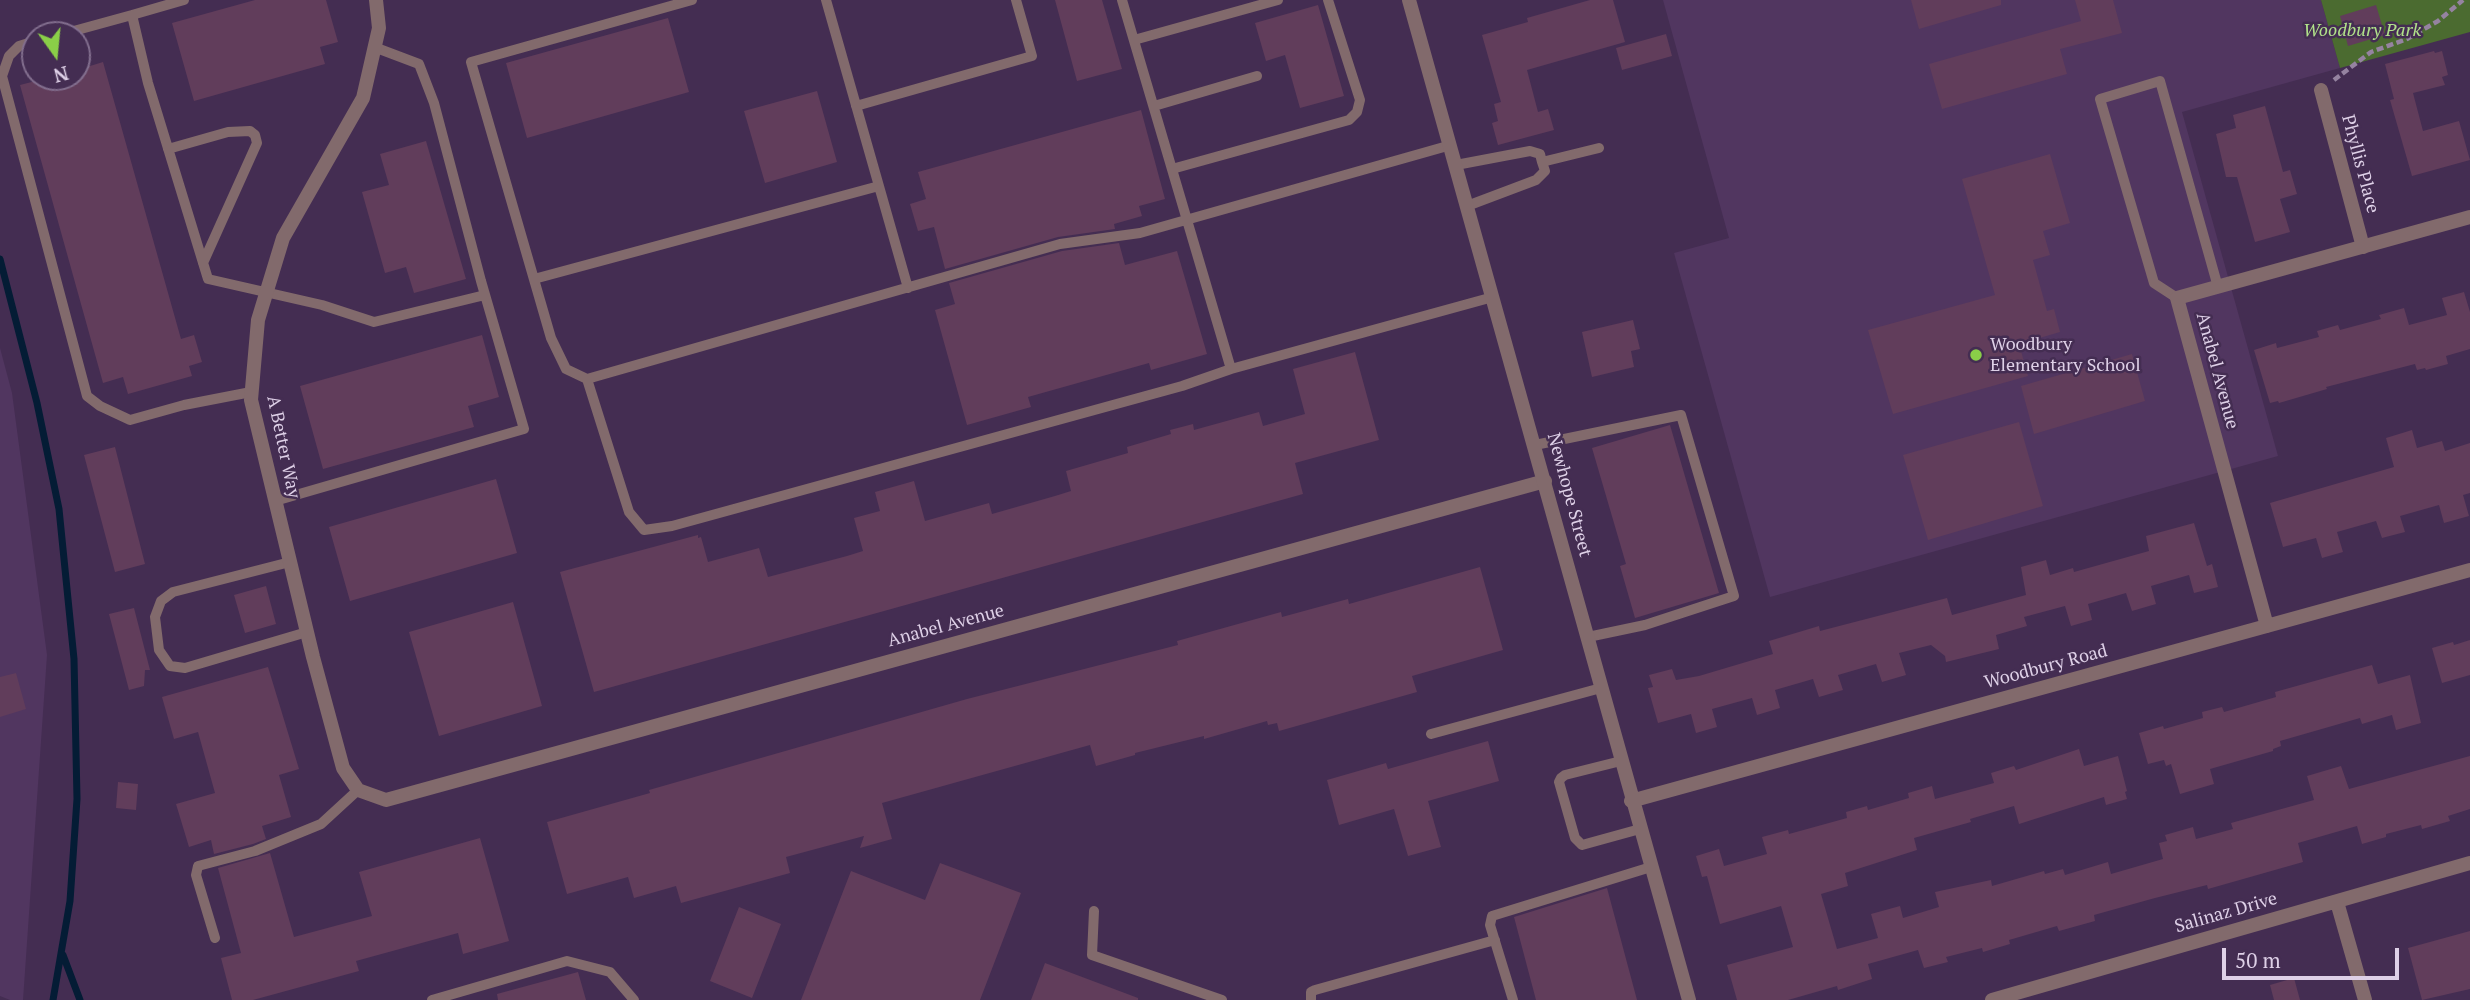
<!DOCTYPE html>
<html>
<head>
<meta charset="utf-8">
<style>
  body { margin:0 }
  #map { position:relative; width:2470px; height:1000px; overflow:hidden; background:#442d52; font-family:"PT Serif",serif }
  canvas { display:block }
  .north { position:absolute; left:21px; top:21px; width:70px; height:70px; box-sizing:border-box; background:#442d52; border:2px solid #826e8e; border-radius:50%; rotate:165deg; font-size:19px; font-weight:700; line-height:28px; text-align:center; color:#ded0e7 }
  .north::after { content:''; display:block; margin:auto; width:24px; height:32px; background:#8ace48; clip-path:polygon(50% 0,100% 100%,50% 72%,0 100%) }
  .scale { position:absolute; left:2222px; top:948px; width:177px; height:32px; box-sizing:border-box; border:4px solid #ded0e7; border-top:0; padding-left:9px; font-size:21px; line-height:24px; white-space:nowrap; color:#ded0e7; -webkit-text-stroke:5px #442d52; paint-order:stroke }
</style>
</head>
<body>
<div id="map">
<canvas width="2470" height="1000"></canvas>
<div class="north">N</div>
<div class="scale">50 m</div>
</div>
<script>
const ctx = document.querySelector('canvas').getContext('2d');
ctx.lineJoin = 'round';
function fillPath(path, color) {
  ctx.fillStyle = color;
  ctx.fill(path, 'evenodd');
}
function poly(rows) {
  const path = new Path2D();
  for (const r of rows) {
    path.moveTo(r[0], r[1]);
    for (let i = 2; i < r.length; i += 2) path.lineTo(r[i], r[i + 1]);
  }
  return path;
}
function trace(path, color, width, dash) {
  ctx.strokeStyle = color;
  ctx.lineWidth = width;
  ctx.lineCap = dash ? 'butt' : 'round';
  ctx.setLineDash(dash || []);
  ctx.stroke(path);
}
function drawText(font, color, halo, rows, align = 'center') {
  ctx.font = font + ' "PT Serif",serif';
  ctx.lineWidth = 5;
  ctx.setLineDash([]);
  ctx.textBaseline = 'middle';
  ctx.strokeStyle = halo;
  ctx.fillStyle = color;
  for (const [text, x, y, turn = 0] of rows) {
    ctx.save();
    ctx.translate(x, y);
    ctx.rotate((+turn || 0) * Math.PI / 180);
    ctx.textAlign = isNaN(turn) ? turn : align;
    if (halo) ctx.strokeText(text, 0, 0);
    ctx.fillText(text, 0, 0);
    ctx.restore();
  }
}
const built = poly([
  [1663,0,2321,0,2340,68,2182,112,2278,456,1770,597,1674,253,1729,238],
  [0,348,12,393,47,655,23,1000,10,1000,0,996]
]);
const green = poly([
  [2321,0,2470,0,2470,32,2340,68]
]);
const stream = poly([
  [0,259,37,403,59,509,74,659,77,799,70,901,53,1000],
  [63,955,80,1000]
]);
const building = poly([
  [255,0,326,0,338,42,320,47,325,64,194,101,172,23],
  [1055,0,1102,0,1122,69,1077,81],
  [1590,0,1613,0,1625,42,1527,70,1538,112,1548,109,1554,130,1498,145,1492,123,1498,121,1494,104,1501,102,1482,35,1528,22,1527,18],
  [1911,0,2001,0,2001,5,1919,29],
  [2075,0,2113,0,2122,33,2060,49,2067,74,1942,109,1929,64,2081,21],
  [1318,5,1344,96,1300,108,1285,55,1266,61,1255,23],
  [2376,5,2385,35,2348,46,2340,16],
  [668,18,689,92,527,138,506,63],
  [1666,34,1672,56,1622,70,1616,48],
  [2434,51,2435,53,2442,51,2448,75,2442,77,2445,85,2413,93,2423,131,2459,121,2470,160,2412,176,2390,100,2394,99,2385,64],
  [103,62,181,339,194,335,202,362,189,366,192,376,128,394,123,377,103,383,20,85,51,77,77,77,77,70],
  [817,91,837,162,765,183,744,111],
  [2265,106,2283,172,2290,170,2297,194,2280,199,2290,232,2255,242,2237,177,2226,177,2216,134,2236,128,2233,115],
  [1141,110,1165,199,1139,206,1142,216,1114,224,1115,229,1058,237,945,269,934,227,918,231,910,204,926,199,918,172],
  [426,141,466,279,414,293,406,267,385,273,362,192,389,185,380,154],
  [2050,154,2070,223,2043,231,2050,255,2033,260,2047,311,2054,309,2060,332,2019,344,2028,376,1893,414,1868,330,1995,295,1962,179],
  [1119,243,1125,265,1177,251,1207,354,1151,370,1149,363,1028,397,1031,407,967,425,935,310,955,304,949,283,1062,251],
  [2464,292,2470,312,2470,349,2446,356,2448,364,2426,370,2425,368,2417,370,2415,364,2326,387,2327,389,2279,403,2278,401,2270,403,2254,350,2276,343,2277,348,2319,337,2317,331,2338,325,2340,330,2381,319,2379,315,2404,308,2409,325,2447,315,2442,298],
  [1633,320,1640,349,1631,351,1634,367,1592,377,1582,332],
  [482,335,499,397,468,406,474,427,323,469,300,386],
  [1355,352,1379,440,1295,463,1303,494,594,692,560,572,698,535,698,538,701,537,708,562,759,548,768,577,847,556,863,551,854,518,880,511,875,492,914,481,925,521,989,503,992,514,1055,496,1071,491,1066,471,1128,453,1127,447,1171,434,1170,430,1193,424,1194,430,1259,412,1263,426,1305,414,1293,369],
  [2132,354,2145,401,2034,434,2021,386],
  [2019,422,2043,506,1928,540,1903,455],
  [1670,425,1719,593,1635,618,1620,566,1626,564,1592,448],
  [2412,430,2417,448,2442,441,2445,451,2470,443,2470,493,2463,495,2469,516,2444,523,2439,505,2400,516,2405,532,2382,538,2376,521,2337,532,2343,552,2322,558,2316,538,2283,547,2270,503,2394,467,2386,438],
  [115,447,145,564,115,572,84,455],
  [496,479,517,553,350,601,329,527],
  [2194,523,2207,566,2212,564,2218,587,2194,593,2189,575,2151,586,2156,604,2132,611,2126,593,2088,604,2092,620,2071,626,2065,606,2024,617,2027,626,1996,635,1999,649,1946,662,1945,656,1931,645,1899,653,1906,675,1882,682,1876,664,1838,675,1843,690,1819,697,1813,679,1775,690,1780,708,1757,715,1752,698,1712,709,1717,727,1696,733,1691,714,1658,723,1648,688,1653,687,1649,675,1672,669,1676,680,1699,676,1773,654,1769,641,1819,626,1820,631,1947,598,1952,615,2026,595,2021,567,2046,560,2050,575,2073,568,2074,572,2149,551,2146,536],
  [1480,567,1503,650,1412,676,1417,692,1279,731,1277,723,1268,725,1267,721,1204,739,1204,736,1135,753,1135,755,1096,766,1090,745,882,803,892,839,860,848,864,836,786,857,790,873,681,903,676,886,634,898,628,877,567,894,547,822,650,793,649,790,967,699,1178,645,1177,641,1281,612,1282,617,1348,599,1349,604],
  [266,586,276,624,245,633,234,595],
  [513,602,542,706,439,736,409,632],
  [134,608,150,670,145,670,144,686,129,690,109,614],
  [2470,640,2470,675,2442,683,2432,648,2453,642,2454,645],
  [2372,665,2378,684,2410,675,2421,723,2396,730,2392,715,2362,724,2360,718,2280,741,2281,746,2273,749,2273,751,2210,769,2214,784,2180,794,2171,764,2166,766,2164,760,2148,764,2139,733,2163,726,2164,729,2203,718,2202,712,2222,707,2224,712,2276,697,2275,692],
  [268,667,299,769,279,775,291,817,262,826,266,839,253,844,214,854,211,840,189,847,176,804,215,793,198,732,174,739,162,697],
  [16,673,26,709,0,717,0,677],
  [1488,741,1499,781,1428,801,1441,847,1408,856,1394,809,1339,825,1327,780,1386,763,1388,769],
  [2079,749,2084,766,2118,756,2127,791,2125,792,2127,799,2106,805,2104,797,2019,824,2014,806,1970,819,1971,822,1914,838,1917,850,1845,873,1848,886,1821,894,1837,949,1878,938,1871,914,1900,906,1903,918,1939,907,1935,892,1991,880,1992,886,2044,871,2045,874,2063,869,2065,875,2108,862,2111,874,2163,859,2159,843,2167,841,2165,835,2193,827,2196,839,2233,829,2231,823,2314,800,2307,776,2341,766,2349,789,2470,756,2470,809,2448,816,2450,821,2422,829,2421,825,2386,834,2386,837,2362,844,2357,826,2298,843,2303,862,2208,889,2207,885,2155,898,2094,915,2095,921,2059,931,2057,926,2009,940,2010,944,1983,952,1982,948,1946,957,1948,962,1924,968,1918,950,1868,964,1872,979,1838,990,1837,986,1788,1000,1737,1000,1727,965,1793,947,1781,906,1720,924,1707,876,1702,877,1696,856,1719,849,1724,866,1767,854,1762,837,1788,830,1789,834,1847,818,1846,812,1867,806,1868,810,1909,798,1908,793,1932,786,1935,799,1994,783,1991,773,2014,766,2016,770],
  [118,782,138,784,136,810,116,808],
  [480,838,509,941,463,954,458,933,356,961,359,971,253,1000,232,1000,221,958,241,953,218,868,270,853,294,937,372,916,359,872],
  [940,863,1021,893,980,1000,801,1000,851,871,925,900],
  [1607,888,1637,1000,1536,1000,1514,917],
  [739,907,781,924,752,998,710,981],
  [2470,931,2470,989,2422,1000,2408,948],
  [1045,963,1138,998,1138,1000,1031,1000],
  [578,972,586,1000,498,1000,497,994],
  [2294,978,2300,1000,2274,1000,2270,985]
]);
const path = poly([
  [2334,80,2371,52,2407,39,2438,21,2463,0]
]);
const service = poly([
  [184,0,132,15,148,83,208,279,322,305,374,322,485,295],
  [692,0,471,62,551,338,566,369,587,379,1060,244,1140,233,1451,145],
  [826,0,908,288],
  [1122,0,1231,369,1493,297],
  [59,35,132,15],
  [1134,40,1278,0],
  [35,41,19,46,9,56,2,76,87,396,100,406,130,420,184,405,251,392],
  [856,106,1032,56,1016,0],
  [1154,106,1257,76],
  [168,149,228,132,250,131,255,135,257,143,203,263],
  [1542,162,1599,148],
  [1456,165,1530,151,1540,154,1542,162,1545,171,1536,180,1467,206],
  [1172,169,1349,120,1357,112,1360,100,1328,0],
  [534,279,879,186],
  [2177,298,2154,283,2100,99,2160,81,2218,287],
  [587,379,629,512,644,530,672,526,1182,386,1231,369],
  [1535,445,1681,415,1734,596,1645,625,1588,637],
  [275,501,524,429,481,281,434,103,419,64,374,47],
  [290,562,173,592,161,601,155,617,159,650,170,666,185,668,307,632],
  [1431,734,1601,688],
  [1621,761,1565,775,1561,778,1559,782,1575,838,1582,845,1640,829],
  [1094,911,1092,955,1222,1000],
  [215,938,196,875,198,866,255,851,321,824,358,790],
  [432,1000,567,961,610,972,634,1000],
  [1311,1000,1311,992,1315,990,1495,940],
  [1513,1000,1490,925,1492,916,1651,867]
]);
const minor = poly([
  [376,0,379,28,363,98,283,238,258,320,251,400,313,657,343,768,358,790,386,800,1545,481],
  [2321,90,2363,247],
  [2337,902,2365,1000],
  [1992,1000,2470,863]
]);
const tertiary = poly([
  [1409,0,1689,1000],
  [2267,626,2177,298,2470,217],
  [1631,801,2470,570]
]);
const markers = [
  [1976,355,7,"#8ace48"]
];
const parkNames = [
  ["Woodbury Park",2362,31]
];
const streetNames = [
  ["Phyllis Place",2360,164,75],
  ["Anabel Avenue",2217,371,75],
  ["A Better Way",283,447,78],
  ["Newhope Street",1569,495,75],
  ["Anabel Avenue",946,626,-15],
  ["Woodbury Road",2046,667,-15],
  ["Salinaz Drive",2226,913,-16]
];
const poiNames = [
  ["Woodbury",1990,345],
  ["Elementary School",1990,366]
];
fillPath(built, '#513660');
fillPath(green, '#4b6b30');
trace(stream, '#041c35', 7);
fillPath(building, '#613d5b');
trace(path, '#9583a0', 4.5, [7, 3.5]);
trace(service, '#826a6c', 10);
trace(minor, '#826a6c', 14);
trace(tertiary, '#826a6c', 14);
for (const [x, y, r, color] of markers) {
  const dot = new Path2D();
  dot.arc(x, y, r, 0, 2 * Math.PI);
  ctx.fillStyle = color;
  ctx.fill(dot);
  trace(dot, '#442d52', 2.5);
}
drawText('italic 18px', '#b1e28a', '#442d52', parkNames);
drawText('18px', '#ded0e7', '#442d52', streetNames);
drawText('18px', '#ded0e7', '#442d52', poiNames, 'left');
</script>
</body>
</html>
